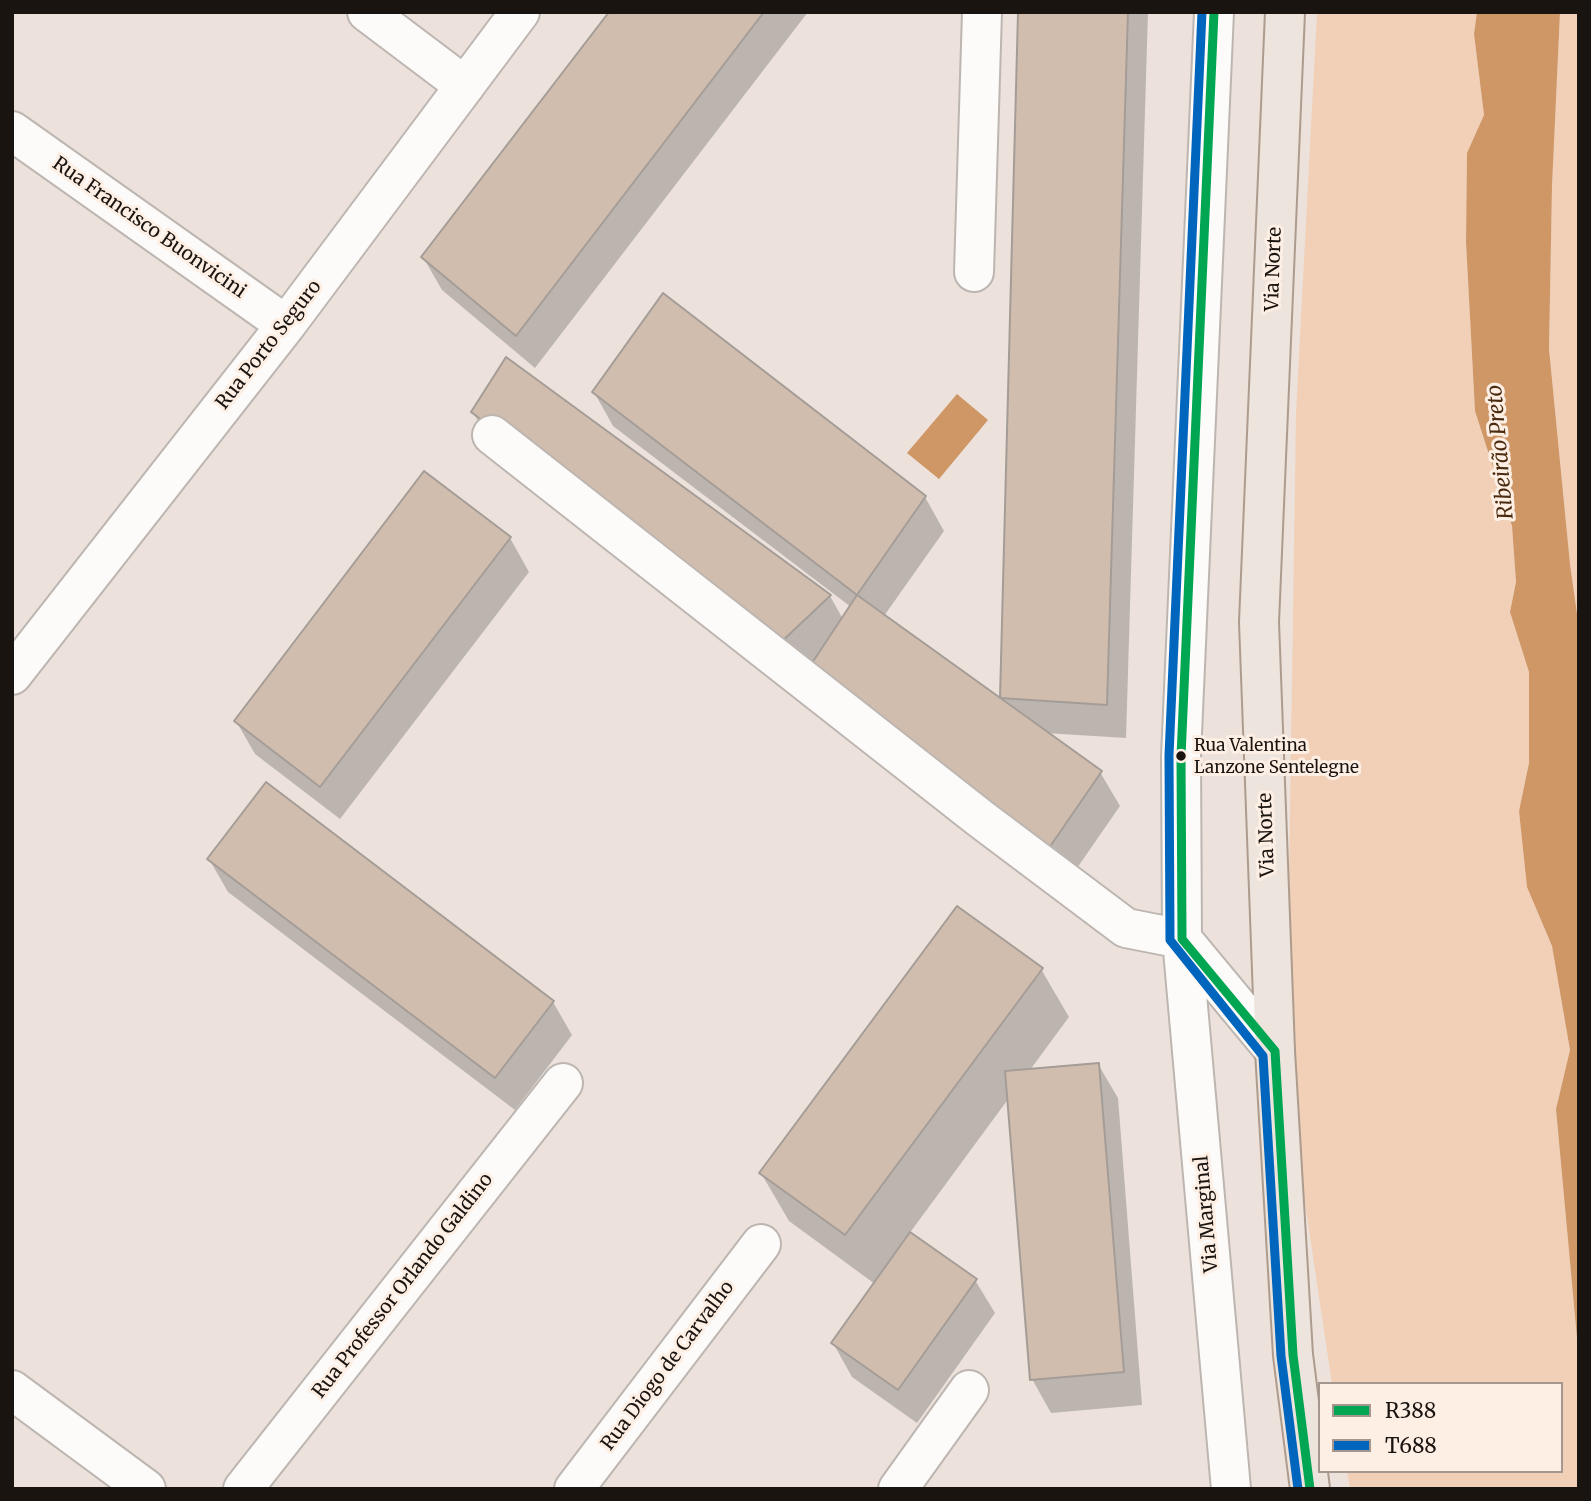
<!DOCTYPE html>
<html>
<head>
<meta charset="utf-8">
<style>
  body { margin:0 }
  #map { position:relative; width:1591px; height:1501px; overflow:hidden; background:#ece2db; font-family:Merriweather,serif }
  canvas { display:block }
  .frame { position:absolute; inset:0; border:14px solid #1a1410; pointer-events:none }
  .legend { position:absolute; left:1318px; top:1382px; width:245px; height:91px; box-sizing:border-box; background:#feefe5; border:2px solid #a39790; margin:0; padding:9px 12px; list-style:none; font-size:21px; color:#1a1410 }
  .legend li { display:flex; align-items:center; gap:14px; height:35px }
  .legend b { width:35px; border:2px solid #a39790 }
</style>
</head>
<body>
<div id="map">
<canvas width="1591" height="1501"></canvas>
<div class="frame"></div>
<ul class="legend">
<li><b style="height:9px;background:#00a651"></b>R388</li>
<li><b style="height:9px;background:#0065bd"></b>T688</li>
</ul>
</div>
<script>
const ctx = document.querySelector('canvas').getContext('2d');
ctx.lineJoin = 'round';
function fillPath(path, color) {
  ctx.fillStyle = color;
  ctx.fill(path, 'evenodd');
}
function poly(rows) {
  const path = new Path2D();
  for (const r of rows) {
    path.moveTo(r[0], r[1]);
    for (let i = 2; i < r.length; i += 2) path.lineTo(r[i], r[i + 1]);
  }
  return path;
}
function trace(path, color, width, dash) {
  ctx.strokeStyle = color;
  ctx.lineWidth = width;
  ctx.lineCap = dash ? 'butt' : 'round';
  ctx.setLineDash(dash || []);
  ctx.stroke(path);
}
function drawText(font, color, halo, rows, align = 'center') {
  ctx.font = font + ' Merriweather,serif';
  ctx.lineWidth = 6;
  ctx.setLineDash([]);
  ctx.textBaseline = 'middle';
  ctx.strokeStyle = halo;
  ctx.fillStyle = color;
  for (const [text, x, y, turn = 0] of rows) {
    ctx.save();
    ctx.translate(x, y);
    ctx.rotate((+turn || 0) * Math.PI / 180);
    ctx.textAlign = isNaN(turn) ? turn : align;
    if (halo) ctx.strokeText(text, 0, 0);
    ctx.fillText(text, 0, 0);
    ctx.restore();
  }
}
const green = poly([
  [1317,12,1477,12,1474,34,1484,115,1467,153,1466,242,1475,411,1512,526,1516,582,1510,612,1529,672,1529,763,1519,811,1527,887,1552,946,1570,1050,1556,1109,1579,1360,1579,1489,1350,1489,1347,1471,1561,1471,1561,1384,1332,1384,1297,1149,1288,947,1296,413],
  [1560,12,1579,12,1579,628,1570,564,1549,349,1552,186]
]);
const water = poly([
  [1477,12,1560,12,1552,186,1549,349,1570,564,1579,628,1579,1360,1556,1109,1570,1050,1552,946,1527,887,1519,811,1529,763,1529,672,1510,612,1516,582,1512,526,1475,411,1466,242,1467,153,1484,115,1474,34],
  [957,394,988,420,939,479,907,453]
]);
const shadow = poly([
  [611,12,808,12,535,368,442,290,423,257],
  [1020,12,1148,12,1126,738,1045,733,1100,772,1120,806,1066,884,493,446,473,412,506,360,830,596,843,619,851,607,613,426,594,392,925,497,944,531,884,616,1002,702],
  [510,538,529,572,340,819,255,754,236,721],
  [209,859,553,1002,572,1035,515,1110,228,892],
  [1041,969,1069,1017,1030,1070,1098,1064,1118,1098,1142,1405,1051,1413,1032,1379,1009,1098,909,1234,975,1280,995,1313,917,1423,852,1377,833,1343,875,1284,789,1221,761,1173]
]);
const building = poly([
  [609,12,764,12,516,336,421,257,609,12],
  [1018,12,1128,12,1107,705,1000,698,1018,12],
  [663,293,926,496,857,595,592,392,663,293],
  [506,357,831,595,778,645,471,412,506,357],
  [424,471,511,537,320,787,234,721,424,471],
  [857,595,1102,771,1047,851,808,669,857,595],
  [266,782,554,1001,495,1078,207,859,266,782],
  [957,906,1043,968,845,1235,759,1173,957,906],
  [1099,1063,1124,1372,1030,1380,1005,1071,1099,1063],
  [910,1232,977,1279,898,1390,831,1343,910,1232]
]);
const minor = poly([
  [367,12,465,86],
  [1214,12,1181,756,1182,939,1275,1051],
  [12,131,286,325],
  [974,272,982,12],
  [492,435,981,819,1126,928,1182,939,1231,1489],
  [12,675,286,325,520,12],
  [12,1390,146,1489],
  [243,1489,563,1083],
  [574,1489,761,1244],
  [898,1489,969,1390]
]);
const major = poly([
  [1285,12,1259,622,1275,1051,1293,1355,1310,1489]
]);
const bus1 = poly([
  [1214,12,1181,756,1182,939,1275,1051,1293,1355,1310,1489]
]);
const bus2 = poly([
  [1202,12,1169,755,1170,940,1263,1056,1281,1356,1298,1489]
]);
const markers = [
  [1181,756,6,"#1a1410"]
];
const busNames = [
  ["Rua Valentina",1194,746],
  ["Lanzone Sentelegne",1194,768]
];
const streetNames = [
  ["Rua Francisco Buonvicini",149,228,35],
  ["Via Norte",1274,269,-88],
  ["Rua Porto Seguro",269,345,-52],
  ["Via Norte",1267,835,-92],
  ["Via Marginal",1207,1214,-95],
  ["Rua Professor Orlando Galdino",403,1286,-52],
  ["Rua Diogo de Carvalho",668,1366,-53]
];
const waterNames = [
  ["Ribeirão Preto",1501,452,-95]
];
fillPath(green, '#f1d0b7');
fillPath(water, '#cf9666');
fillPath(shadow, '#0003');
fillPath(building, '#d1bdae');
trace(building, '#a49c97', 2);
trace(minor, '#bdb5b0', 42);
trace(major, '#ad9c8e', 42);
trace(minor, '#fcfbfa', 38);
trace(major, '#ece4dd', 38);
trace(bus1, '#00a651', 9);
trace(bus2, '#0065bd', 9);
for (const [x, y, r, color] of markers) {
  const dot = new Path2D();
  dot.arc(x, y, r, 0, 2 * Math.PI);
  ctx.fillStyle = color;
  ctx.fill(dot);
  trace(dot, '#feefe5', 2.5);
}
drawText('17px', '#1a1410', '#feefe5', busNames, 'left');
drawText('19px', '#1a1410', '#feefe5', streetNames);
drawText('italic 21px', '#4a2b0f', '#feefe5', waterNames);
</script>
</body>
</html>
